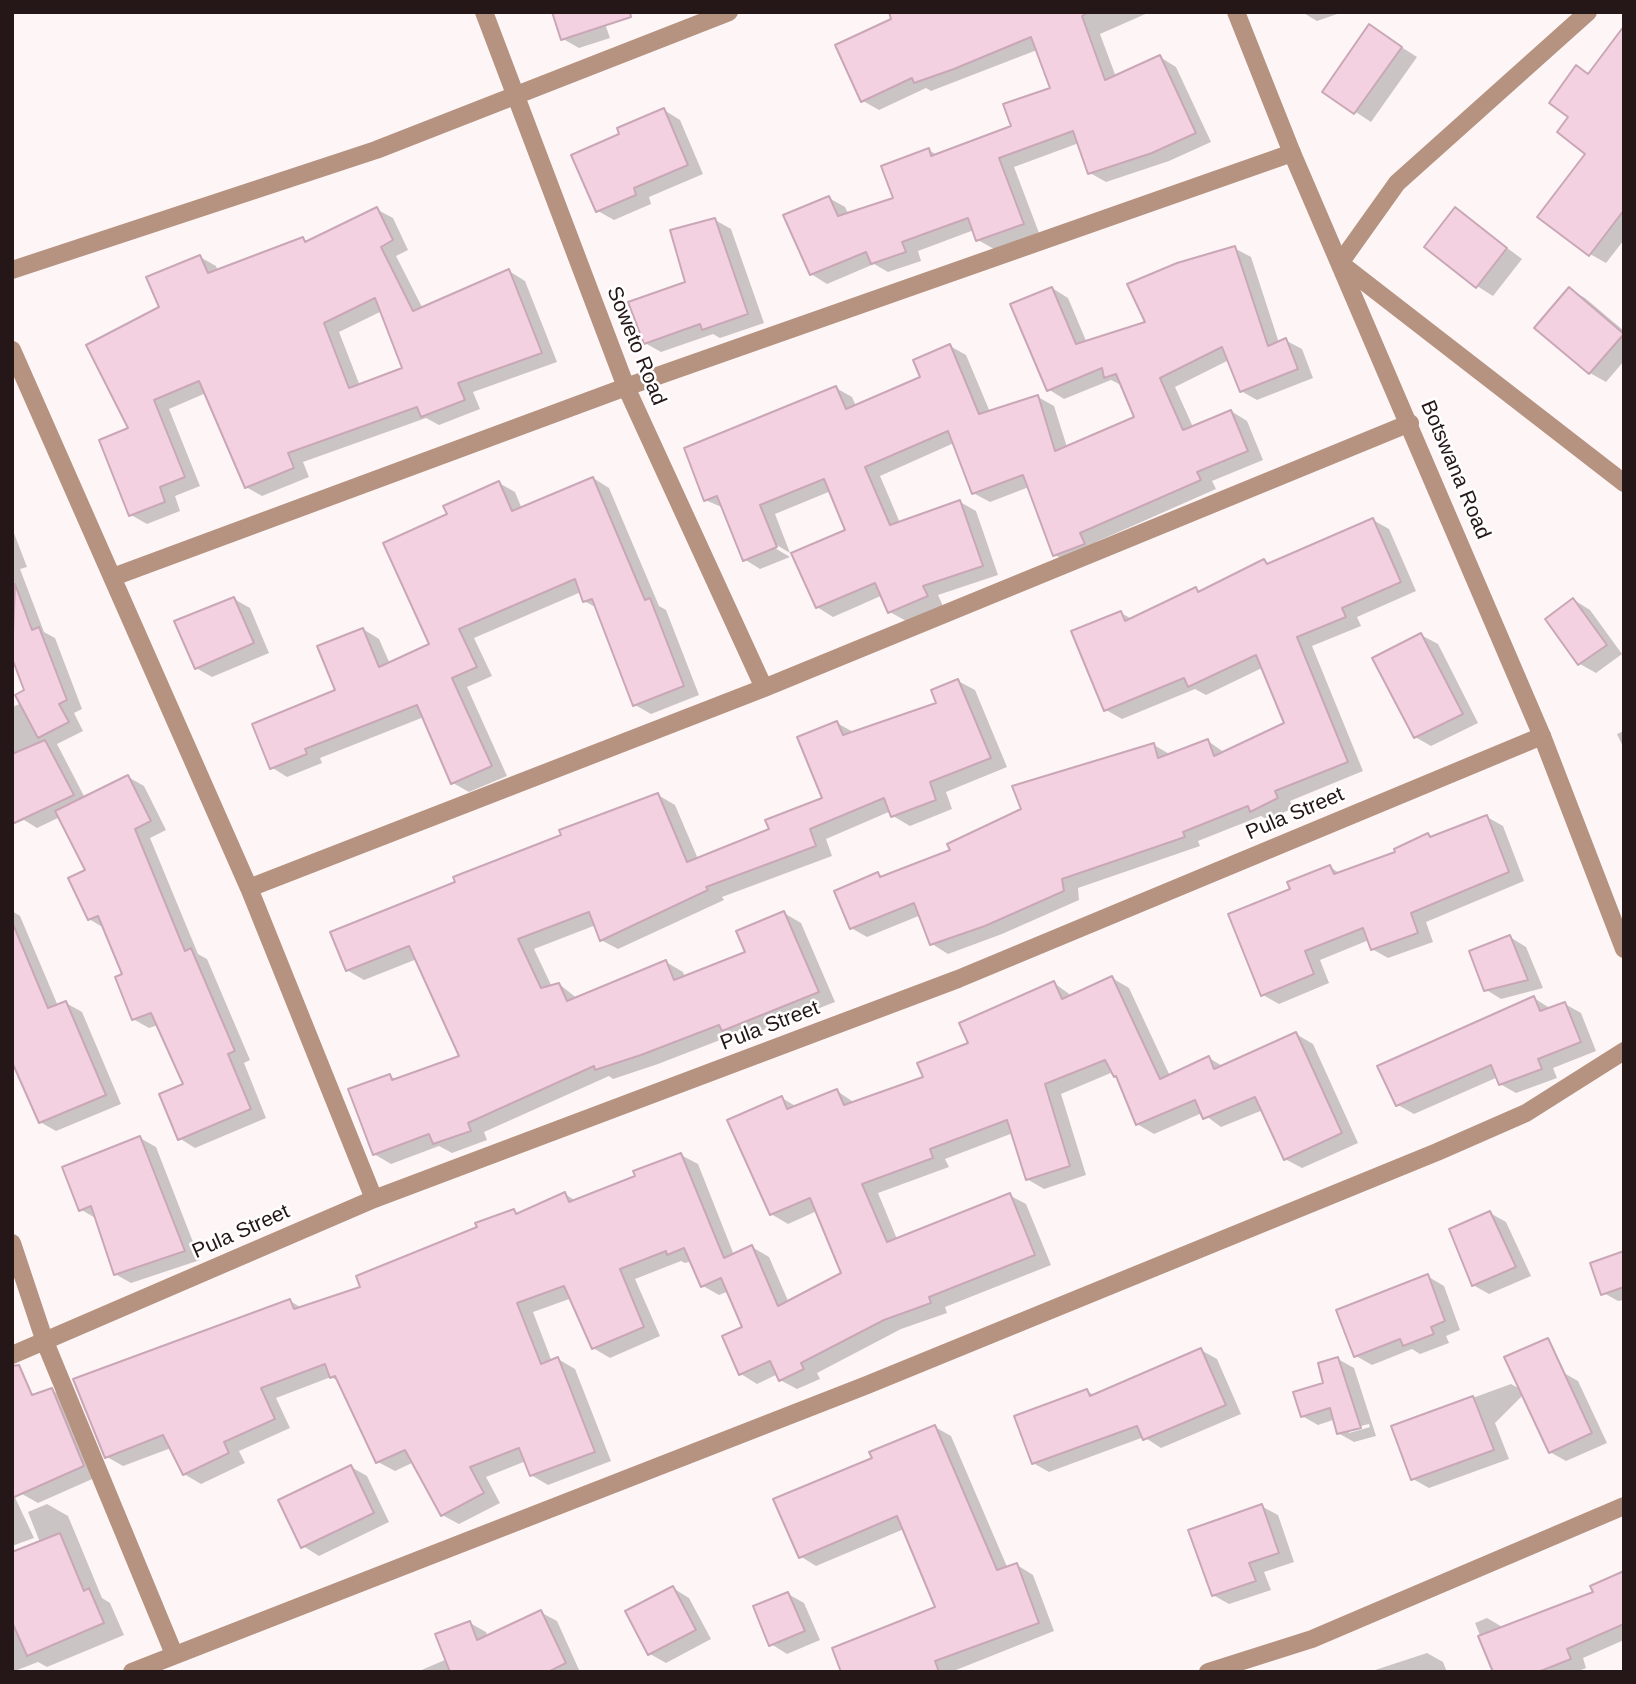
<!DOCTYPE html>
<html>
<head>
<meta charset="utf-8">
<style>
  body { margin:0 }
  #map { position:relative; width:1636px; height:1684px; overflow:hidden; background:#fef6f6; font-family:Arial,sans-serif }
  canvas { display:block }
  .frame { position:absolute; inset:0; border:14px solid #251718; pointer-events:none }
</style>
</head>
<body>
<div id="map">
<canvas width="1636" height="1684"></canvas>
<div class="frame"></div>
</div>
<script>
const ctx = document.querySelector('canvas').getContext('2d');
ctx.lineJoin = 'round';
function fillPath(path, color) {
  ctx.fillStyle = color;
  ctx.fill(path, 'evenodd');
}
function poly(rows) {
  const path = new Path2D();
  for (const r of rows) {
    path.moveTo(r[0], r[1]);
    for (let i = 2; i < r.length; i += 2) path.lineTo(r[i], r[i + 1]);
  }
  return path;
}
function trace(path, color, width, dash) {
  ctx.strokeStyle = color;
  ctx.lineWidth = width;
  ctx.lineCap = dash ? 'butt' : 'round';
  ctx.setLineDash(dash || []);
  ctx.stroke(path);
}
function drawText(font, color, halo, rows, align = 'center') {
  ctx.font = font + ' Arial,sans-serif';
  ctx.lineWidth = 5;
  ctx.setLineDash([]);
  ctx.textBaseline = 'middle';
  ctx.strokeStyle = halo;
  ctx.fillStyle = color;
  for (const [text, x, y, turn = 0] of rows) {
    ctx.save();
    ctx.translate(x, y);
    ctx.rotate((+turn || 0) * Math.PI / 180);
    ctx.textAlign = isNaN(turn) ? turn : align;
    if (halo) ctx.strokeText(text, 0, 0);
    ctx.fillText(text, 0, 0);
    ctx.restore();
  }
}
const shadow = poly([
  [601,12,610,38,579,48,563,39],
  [891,12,1150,12,1100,34,1116,77,1160,57,1176,67,1211,142,1169,161,1106,182,1090,173,1079,143,1014,167,1039,233,994,249,978,240,974,230,918,251,921,261,888,272,874,264,827,284,811,274,829,198,845,207,849,215,895,199,929,150,937,155,1013,127,1052,89,1037,50,931,91,926,88,879,110,863,101,894,20],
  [1302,12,1343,12,1317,21],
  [1370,27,1417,57,1371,122,1324,91],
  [1624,29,1624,240,1606,263,1590,254,1588,153,1571,117,1589,75],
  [664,110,680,120,703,174,649,197,651,204,614,220,598,211,622,135],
  [376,209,393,218,408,250,396,256,423,309,509,271,525,281,557,362,473,392,480,409,439,425,426,418,303,462,309,477,262,496,246,487,206,393,169,409,200,486,175,496,180,511,147,524,131,515,131,429,161,308,200,257,216,266,218,271,303,239,309,242],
  [382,311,405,369,360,386,339,332],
  [1456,210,1522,259,1493,296,1477,286],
  [715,220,731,229,764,323,720,338,713,334,661,352,645,343,687,283],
  [1234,248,1251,257,1279,343,1285,340,1302,349,1313,378,1257,400,1241,391,1229,360,1175,387,1193,427,1231,411,1247,421,1263,460,1212,481,1216,489,1096,542,1100,553,1071,564,1055,555,1029,487,990,502,973,493,954,443,880,476,900,523,960,502,976,511,998,575,938,595,943,606,906,621,890,612,883,595,833,617,817,607,847,530,831,491,775,514,790,553,770,541,768,544,790,557,760,569,744,559,724,508,705,500,836,388,852,397,856,406,922,378,950,346,966,355,990,412,1038,397,1054,406,1067,447,1136,418,1123,386,1111,380,1064,399,1048,389,1052,288,1068,298,1087,343,1147,323],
  [1569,289,1585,298,1624,331,1624,361,1606,382,1590,373,1537,327],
  [593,478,609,488,659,606,666,610,699,695,651,714,635,705,597,608,584,601,581,592,474,638,492,676,467,687,507,776,469,792,453,783,424,717,320,758,322,763,287,777,271,767,337,691,363,629,379,639,390,664,431,645,449,515,499,483,515,492,522,509],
  [1373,520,1389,529,1416,591,1357,617,1361,626,1312,646,1363,771,1290,801,1293,808,1268,820,1261,816,1198,841,1200,846,1078,888,1079,900,1002,934,948,954,932,944,921,915,867,937,851,928,878,874,884,877,952,851,1154,745,1171,755,1208,741,1225,753,1286,724,1262,668,1206,695,1195,689,1122,719,1106,710,1121,613,1132,619,1196,589,1201,593,1264,561,1270,565],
  [12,528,27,567,20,569,44,632,55,638,82,709,74,713,83,731,57,744,85,798,128,777,144,786,166,830,150,838,198,954,207,959,250,1060,244,1063,266,1118,195,1148,179,1138,185,1085,158,1025,149,1028,133,1019,124,975,104,928,89,919,87,871,60,817,37,828,24,820,12,825,12,707,22,703,27,690,12,653],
  [234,599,250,608,269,653,212,677,196,668],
  [1574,600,1590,610,1622,654,1596,673,1580,664],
  [1421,635,1438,644,1478,723,1431,746,1415,737],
  [958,681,975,690,1007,767,946,792,952,809,910,826,893,816,891,811,826,839,832,856,722,897,724,900,618,949,601,940,596,925,534,949,552,987,559,984,578,999,666,962,683,972,685,978,747,953,784,913,801,923,835,1002,740,1039,733,1035,658,1064,613,1079,609,1076,484,1132,487,1140,452,1153,439,1146,391,1164,374,1154,390,1076,397,1080,462,1057,417,959,364,980,347,970,457,883,658,795,675,805,698,859,771,830,825,799,837,723,855,733,939,704],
  [1624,731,1624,749,1617,734],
  [1487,817,1503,826,1524,881,1426,922,1433,942,1388,958,1372,949,1369,940,1320,960,1329,983,1279,1004,1263,995,1292,890,1330,867,1341,874,1398,853,1428,835,1433,838],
  [12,911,20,916,58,1006,66,1003,82,1012,121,1104,56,1131,40,1122,16,1067,12,1065],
  [1510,937,1526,947,1543,988,1501,999,1485,989],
  [1112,978,1129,988,1170,1076,1209,1058,1224,1067,1296,1034,1313,1044,1358,1143,1302,1168,1285,1159,1263,1110,1221,1127,1202,1113,1154,1134,1137,1124,1119,1078,1113,1072,1061,1094,1086,1175,1044,1189,1027,1179,1013,1133,945,1159,949,1167,878,1193,897,1239,1009,1195,1026,1204,1051,1265,945,1307,947,1313,901,1329,817,1373,820,1379,797,1389,780,1380,778,1374,757,1384,741,1374,744,1328,729,1291,719,1295,703,1286,692,1261,685,1263,681,1261,635,1279,660,1336,610,1358,593,1348,572,1298,533,1312,552,1362,558,1359,575,1369,611,1461,548,1485,531,1475,526,1461,486,1477,500,1503,459,1524,442,1515,414,1462,395,1471,378,1462,340,1382,331,1377,276,1398,290,1428,239,1451,245,1463,201,1484,184,1474,171,1448,123,1466,107,1457,290,1301,302,1308,363,1288,514,1211,519,1214,565,1194,576,1201,637,1177,681,1155,698,1164,734,1255,752,1247,769,1257,789,1303,843,1273,817,1211,788,1224,771,1214,782,1098,797,1107,837,1091,855,1103,925,1078,1054,983,1072,996],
  [1534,998,1551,1009,1565,1004,1581,1013,1596,1051,1553,1068,1557,1078,1516,1093,1500,1084,1498,1077,1414,1114,1398,1105],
  [140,1138,156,1147,200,1260,131,1283,115,1274,97,1219,80,1209],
  [1490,1213,1506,1222,1531,1276,1489,1294,1473,1285],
  [1624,1252,1624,1300,1618,1301,1602,1292],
  [1427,1276,1444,1286,1460,1330,1446,1336,1449,1343,1420,1354,1412,1349,1372,1365,1356,1356],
  [1201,1350,1217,1359,1241,1414,1161,1448,1144,1437,1049,1472,1033,1463,1087,1391,1095,1396],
  [1338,1359,1354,1368,1376,1436,1354,1442,1338,1433,1333,1420,1318,1425,1302,1416,1325,1384],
  [1369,1424,1370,1427,1349,1433,1349,1429],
  [1562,1372,1578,1381,1607,1443,1566,1461,1550,1452,1523,1395,1495,1423,1509,1459,1429,1488,1413,1479,1393,1427,1511,1384,1520,1389],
  [51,1390,68,1399,99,1476,38,1503,22,1494,30,1393,36,1396],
  [935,1427,951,1436,1008,1569,1017,1565,1033,1575,1054,1631,951,1672,843,1672,937,1608,904,1529,816,1566,800,1556,874,1459],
  [351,1467,367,1476,389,1522,319,1556,303,1546],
  [12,1491,34,1538,12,1546],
  [47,1504,68,1516,102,1598,110,1603,124,1635,47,1667,38,1662,12,1672,12,1580,49,1565,28,1512],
  [1261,1506,1278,1515,1294,1562,1264,1572,1271,1590,1229,1604,1213,1595],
  [1624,1573,1624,1640,1583,1658,1586,1668,1576,1672,1495,1672,1475,1623,1487,1618,1504,1628,1595,1593],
  [673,1588,689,1598,711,1639,666,1663,650,1654],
  [788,1594,804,1603,820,1640,787,1654,771,1644],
  [540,1612,557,1621,580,1672,417,1672,447,1659,470,1623,486,1632,488,1637],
  [1427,1653,1443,1662,1447,1672,1369,1672]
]);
const building = poly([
  [552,12,630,12,631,17,561,40,552,12],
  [889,12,1089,12,1082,16,1105,80,1160,55,1196,133,1152,153,1088,174,1073,131,999,158,1024,224,976,241,968,218,902,242,906,252,871,264,866,252,810,275,783,215,829,196,838,216,893,198,881,166,929,148,931,156,1011,126,1003,104,1050,88,1031,37,954,69,914,83,912,78,861,102,835,45,891,19,889,12],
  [1369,24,1402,47,1354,114,1322,92,1369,24],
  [1624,26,1624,210,1589,256,1537,217,1585,154,1557,132,1568,117,1549,103,1576,65,1588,74,1624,26],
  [664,108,688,165,634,188,636,195,596,212,571,155,619,134,617,128,664,108],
  [377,207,393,240,381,247,413,311,509,269,542,353,458,383,465,400,421,417,417,407,288,453,294,468,245,488,199,381,154,400,185,477,160,487,165,502,129,516,99,440,128,428,86,345,159,307,146,277,200,255,208,273,303,237,305,242,377,207],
  [375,298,402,368,349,388,324,323,375,298],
  [1455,207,1507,248,1476,288,1424,247,1455,207],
  [715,218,748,314,702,330,700,324,644,344,628,302,685,282,670,230,715,218],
  [1235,246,1268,346,1286,338,1298,369,1240,392,1222,347,1160,378,1183,430,1231,410,1248,451,1197,472,1201,480,1080,533,1085,544,1053,556,1023,475,972,494,948,431,865,467,890,525,960,500,983,566,923,586,928,596,888,613,875,583,816,608,791,553,845,530,824,479,760,505,777,547,743,561,717,496,704,501,684,448,836,386,846,409,920,377,913,360,950,344,979,414,1038,395,1055,451,1134,417,1116,374,1104,378,1102,368,1047,391,1010,304,1052,287,1076,344,1145,322,1127,284,1177,263,1235,246],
  [1569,287,1624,334,1589,374,1534,328,1569,287],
  [593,477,645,600,650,598,684,686,633,706,592,599,583,602,575,579,459,629,477,667,452,678,492,766,451,784,417,705,305,749,307,754,270,769,252,724,335,690,317,646,363,628,379,667,429,644,383,543,447,514,443,506,499,481,512,511,593,477],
  [1373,518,1401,582,1342,608,1346,617,1297,637,1348,762,1275,791,1278,798,1250,812,1248,806,1183,832,1185,837,1062,879,1064,891,985,926,930,945,914,903,850,929,834,891,878,872,880,877,950,850,947,844,1021,809,1012,786,1154,743,1158,758,1208,739,1214,756,1284,723,1256,655,1188,687,1184,678,1104,711,1071,631,1121,611,1125,621,1196,587,1198,592,1264,559,1267,564,1373,518],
  [15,584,32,630,39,627,67,700,59,704,69,722,38,738,15,695,24,690,12,658,15,584],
  [234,597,254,643,195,669,174,621,234,597],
  [1573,598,1607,645,1578,665,1545,619,1573,598],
  [1421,633,1463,714,1414,738,1372,658,1421,633],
  [958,679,991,758,930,782,936,800,891,817,884,798,810,829,816,846,706,887,708,890,600,941,589,912,518,939,541,988,559,983,567,1001,666,960,674,980,745,952,736,931,784,911,819,992,722,1031,719,1025,641,1055,595,1070,594,1066,468,1123,471,1131,433,1144,429,1134,373,1155,348,1089,390,1074,392,1080,459,1056,409,946,346,971,330,932,455,882,453,877,561,835,559,830,658,793,687,862,769,829,765,820,822,798,797,737,837,721,843,735,936,703,931,690,958,679],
  [45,740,74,795,12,824,12,754,45,740],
  [128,775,151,821,135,829,185,951,191,948,235,1051,228,1054,251,1109,178,1140,159,1094,183,1084,151,1013,132,1020,115,977,122,974,98,916,88,920,68,878,85,870,55,811,128,775],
  [1487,815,1509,872,1411,913,1418,933,1371,950,1363,928,1305,951,1314,974,1261,996,1228,914,1290,889,1287,882,1330,865,1334,874,1395,852,1394,849,1428,833,1430,837,1487,815],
  [13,924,48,1008,66,1001,106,1095,39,1123,12,1062,13,924],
  [1510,935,1528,980,1484,991,1469,951,1510,935],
  [1112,976,1160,1079,1209,1056,1214,1069,1296,1032,1342,1133,1284,1160,1255,1097,1203,1119,1195,1100,1136,1125,1116,1076,1114,1077,1105,1060,1045,1084,1070,1166,1026,1180,1007,1120,930,1149,933,1158,862,1184,887,1242,1010,1193,1035,1255,929,1297,931,1303,884,1320,801,1363,804,1369,779,1381,770,1361,739,1375,722,1336,742,1327,721,1278,701,1287,684,1248,667,1255,666,1251,620,1269,644,1327,592,1349,564,1286,517,1303,541,1364,558,1357,595,1452,530,1476,519,1448,470,1467,484,1493,441,1516,405,1450,376,1463,335,1376,330,1378,325,1364,261,1388,275,1419,224,1442,229,1453,183,1475,163,1435,105,1458,73,1379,290,1299,294,1309,360,1287,356,1276,477,1227,475,1223,514,1209,516,1214,565,1192,569,1202,635,1176,633,1171,681,1153,724,1258,752,1245,778,1306,841,1273,810,1198,770,1215,727,1120,782,1096,787,1109,837,1089,844,1105,923,1077,917,1063,968,1043,959,1023,1054,981,1062,999,1112,976],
  [1534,996,1540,1011,1565,1002,1581,1042,1538,1059,1542,1069,1499,1085,1491,1065,1396,1106,1377,1066,1534,996],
  [140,1136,185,1251,114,1275,91,1206,79,1211,62,1167,140,1136],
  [1490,1211,1516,1267,1472,1286,1449,1229,1490,1211],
  [1624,1251,1624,1287,1601,1295,1590,1263,1624,1251],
  [1428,1274,1445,1321,1431,1327,1434,1334,1403,1346,1400,1339,1354,1357,1336,1310,1428,1274],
  [1548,1338,1592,1433,1549,1453,1504,1357,1548,1338],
  [1201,1348,1226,1405,1143,1440,1137,1426,1032,1464,1014,1416,1087,1389,1090,1396,1201,1348],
  [1338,1357,1361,1428,1337,1434,1330,1408,1301,1417,1293,1392,1323,1383,1318,1363,1338,1357],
  [19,1365,32,1395,52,1388,84,1466,12,1498,12,1366,19,1365],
  [1473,1396,1494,1450,1411,1480,1391,1426,1473,1396],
  [935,1425,997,1570,1017,1563,1039,1623,935,1661,939,1672,841,1672,832,1648,935,1607,897,1516,799,1558,773,1499,872,1458,869,1452,935,1425],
  [351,1465,374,1513,301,1548,278,1500,351,1465],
  [1262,1504,1279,1553,1249,1563,1256,1581,1212,1596,1188,1530,1262,1504],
  [60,1533,84,1591,89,1588,104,1623,27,1656,12,1622,12,1552,60,1533],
  [1624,1571,1624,1624,1567,1649,1571,1659,1538,1672,1493,1672,1478,1636,1593,1592,1590,1586,1624,1571],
  [673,1586,696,1630,648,1655,625,1611,673,1586],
  [788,1592,805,1631,769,1646,753,1606,788,1592],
  [541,1610,566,1663,548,1672,450,1672,435,1634,470,1621,477,1640,541,1610]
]);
const minor = poly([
  [484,12,626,387,764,688],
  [1588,12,1397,183,1340,263,1624,483],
  [12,270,376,150,729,12],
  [12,350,249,888,374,1199],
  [113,577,626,387,1292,153],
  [249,888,764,688,1410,423],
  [12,1243,45,1342,174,1654],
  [12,1355,374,1199,958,979,1542,736],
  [132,1672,867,1385,1437,1152,1526,1113,1624,1051],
  [1208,1672,1312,1639,1624,1506]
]);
const tertiary = poly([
  [1236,12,1292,153,1542,736,1624,949]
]);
const streetNames = [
  ["Soweto Road",636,346,68],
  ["Botswana Road",1455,470,67],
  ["Pula Street",1295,814,-23],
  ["Pula Street",770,1026,-21],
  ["Pula Street",241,1232,-24]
];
fillPath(shadow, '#0003');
fillPath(building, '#f4d1e1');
trace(building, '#c9a7b6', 2);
trace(minor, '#b69280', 18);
trace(tertiary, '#b69280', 18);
drawText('21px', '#251718', '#fff', streetNames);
</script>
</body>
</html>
